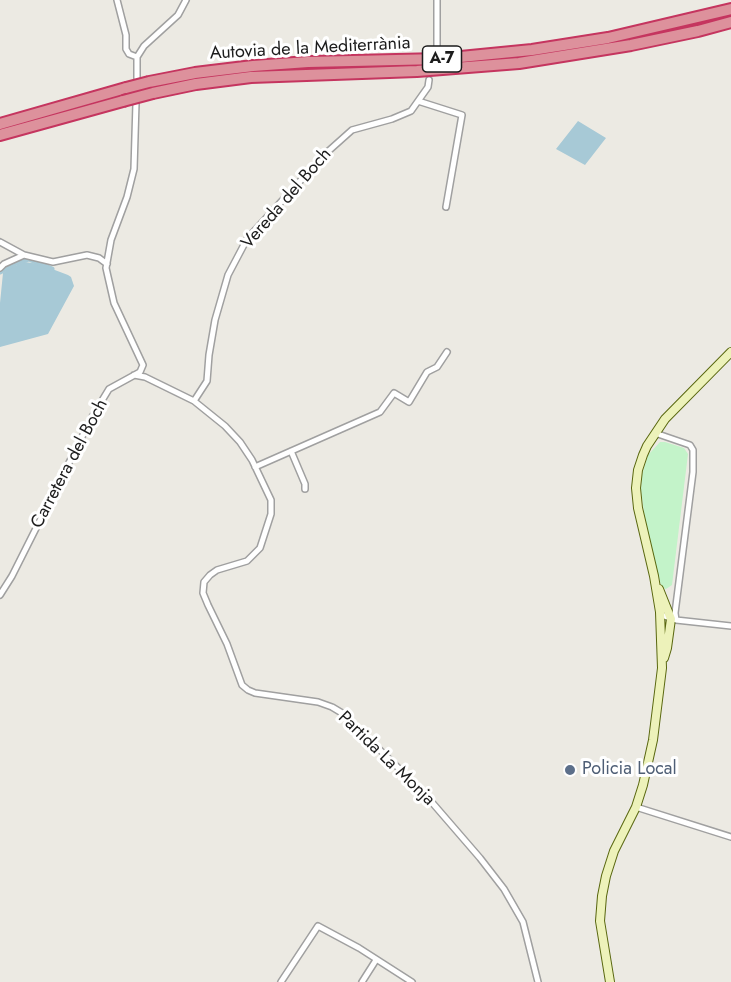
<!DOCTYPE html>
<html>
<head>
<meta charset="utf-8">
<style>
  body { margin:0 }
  canvas { display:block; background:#eceae3 }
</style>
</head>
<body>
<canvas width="731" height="982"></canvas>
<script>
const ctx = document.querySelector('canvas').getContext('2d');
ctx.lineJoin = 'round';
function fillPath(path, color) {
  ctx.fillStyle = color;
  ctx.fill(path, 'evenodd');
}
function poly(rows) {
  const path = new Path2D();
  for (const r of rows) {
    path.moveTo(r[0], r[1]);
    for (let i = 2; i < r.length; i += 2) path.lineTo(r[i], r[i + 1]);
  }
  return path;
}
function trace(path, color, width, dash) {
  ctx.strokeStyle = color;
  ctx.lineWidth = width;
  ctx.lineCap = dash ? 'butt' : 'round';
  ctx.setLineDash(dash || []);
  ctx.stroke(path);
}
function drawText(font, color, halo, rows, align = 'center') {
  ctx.font = font + ' Jost,sans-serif';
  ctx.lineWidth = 6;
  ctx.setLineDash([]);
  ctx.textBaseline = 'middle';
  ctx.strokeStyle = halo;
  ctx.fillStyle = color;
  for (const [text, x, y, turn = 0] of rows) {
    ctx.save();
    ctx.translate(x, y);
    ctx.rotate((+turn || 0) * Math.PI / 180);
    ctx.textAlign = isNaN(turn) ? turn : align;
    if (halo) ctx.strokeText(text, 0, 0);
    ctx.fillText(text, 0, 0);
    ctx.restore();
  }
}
const park = poly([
  [660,442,665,442,684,448,688,454,672,585,666,589,662,588,660,582,646,527,641,490,642,475,648,455]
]);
const water = poly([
  [578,121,606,138,585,165,556,149],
  [25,262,39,264,68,275,71,277,74,286,48,334,0,347,0,303,3,273,12,267]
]);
const canal = poly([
  [0,272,14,264,29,259,52,269]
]);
const street = poly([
  [117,0,126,35,126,49,129,54,137,57],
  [437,48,437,0],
  [137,78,137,57,144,46,178,15,186,0],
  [418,101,462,115,446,207],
  [0,242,24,255],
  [0,268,4,264,24,255,53,262,87,255,99,258,107,264],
  [134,375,145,377,194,401,225,426,240,442,252,460,271,500,271,514,260,548,247,561,217,570,210,575,204,582,203,593,208,605,227,644,242,685,248,690,255,693,318,702,332,707,342,713,423,792,480,858,504,889,523,922,538,982],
  [194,401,207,381,209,355,215,320,228,275,247,239,324,155,352,130,392,119,411,111,428,87,429,80],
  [655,433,690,445,693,450,693,472,675,613,676,620],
  [291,451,305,484,305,489],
  [255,467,380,412,394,393,409,402,427,372,437,367,447,352],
  [0,595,12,576,92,417,109,389,140,372,143,365,114,303,106,268,111,240,127,197,134,169,136,103],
  [660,613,664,616,676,620,731,626],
  [636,807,731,837],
  [281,982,318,926,359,948,412,982],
  [362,982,376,960]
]);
const secondary = poly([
  [659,589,671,619,667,648,664,658],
  [610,982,600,921,602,896,606,876,614,851,636,807,643,785,653,740,662,668,660,612,654,576,638,508,636,488,638,470,643,455,647,446,665,419,731,352]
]);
const highway = poly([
  [149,82,195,73,253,66,308,62,440,59,532,50,608,38,731,9],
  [153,93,196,84,251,77,417,71,519,63,631,45,698,31,731,22],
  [0,124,126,88],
  [0,135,123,101]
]);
const highwayBridge = poly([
  [126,88,149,82],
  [123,101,153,93]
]);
const markers = [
  [570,770,6,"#5c6f8a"]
];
const shields = [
  [442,59,39]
];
const shieldNames = [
  ["A-7",442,59]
];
const streetNames = [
  ["Autovia de la Mediterrània",310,49,-3],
  ["Vereda del Boch",287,199,-49],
  ["Carretera del Boch",70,464,-62],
  ["Partida La Monja",386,759,44]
];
const serviceNames = [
  ["Policia Local",582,770]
];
fillPath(park, '#c3f3c9');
fillPath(water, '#a7c9d6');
trace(canal, '#a7c9d6', 5);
trace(street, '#a0a0a0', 8);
trace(secondary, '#59670f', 10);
trace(highway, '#c5355f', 14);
trace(street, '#fff', 5);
trace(secondary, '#edf2ba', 8);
trace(highway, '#dd919c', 10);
trace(highwayBridge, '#c5355f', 14, []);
trace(highwayBridge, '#dd919c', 10);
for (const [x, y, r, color] of markers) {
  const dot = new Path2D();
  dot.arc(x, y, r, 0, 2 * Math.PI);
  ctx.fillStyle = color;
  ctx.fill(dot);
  trace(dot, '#fff', 2);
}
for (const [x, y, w] of shields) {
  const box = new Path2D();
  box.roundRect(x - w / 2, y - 13, w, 26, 4.5);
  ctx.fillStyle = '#fff';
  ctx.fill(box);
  trace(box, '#1c1c1c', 1.5);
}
drawText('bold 16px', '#1c1c1c', null, shieldNames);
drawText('18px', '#1c1c1c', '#fff', streetNames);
drawText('18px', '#4e5e75', '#fff', serviceNames, 'left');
</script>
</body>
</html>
